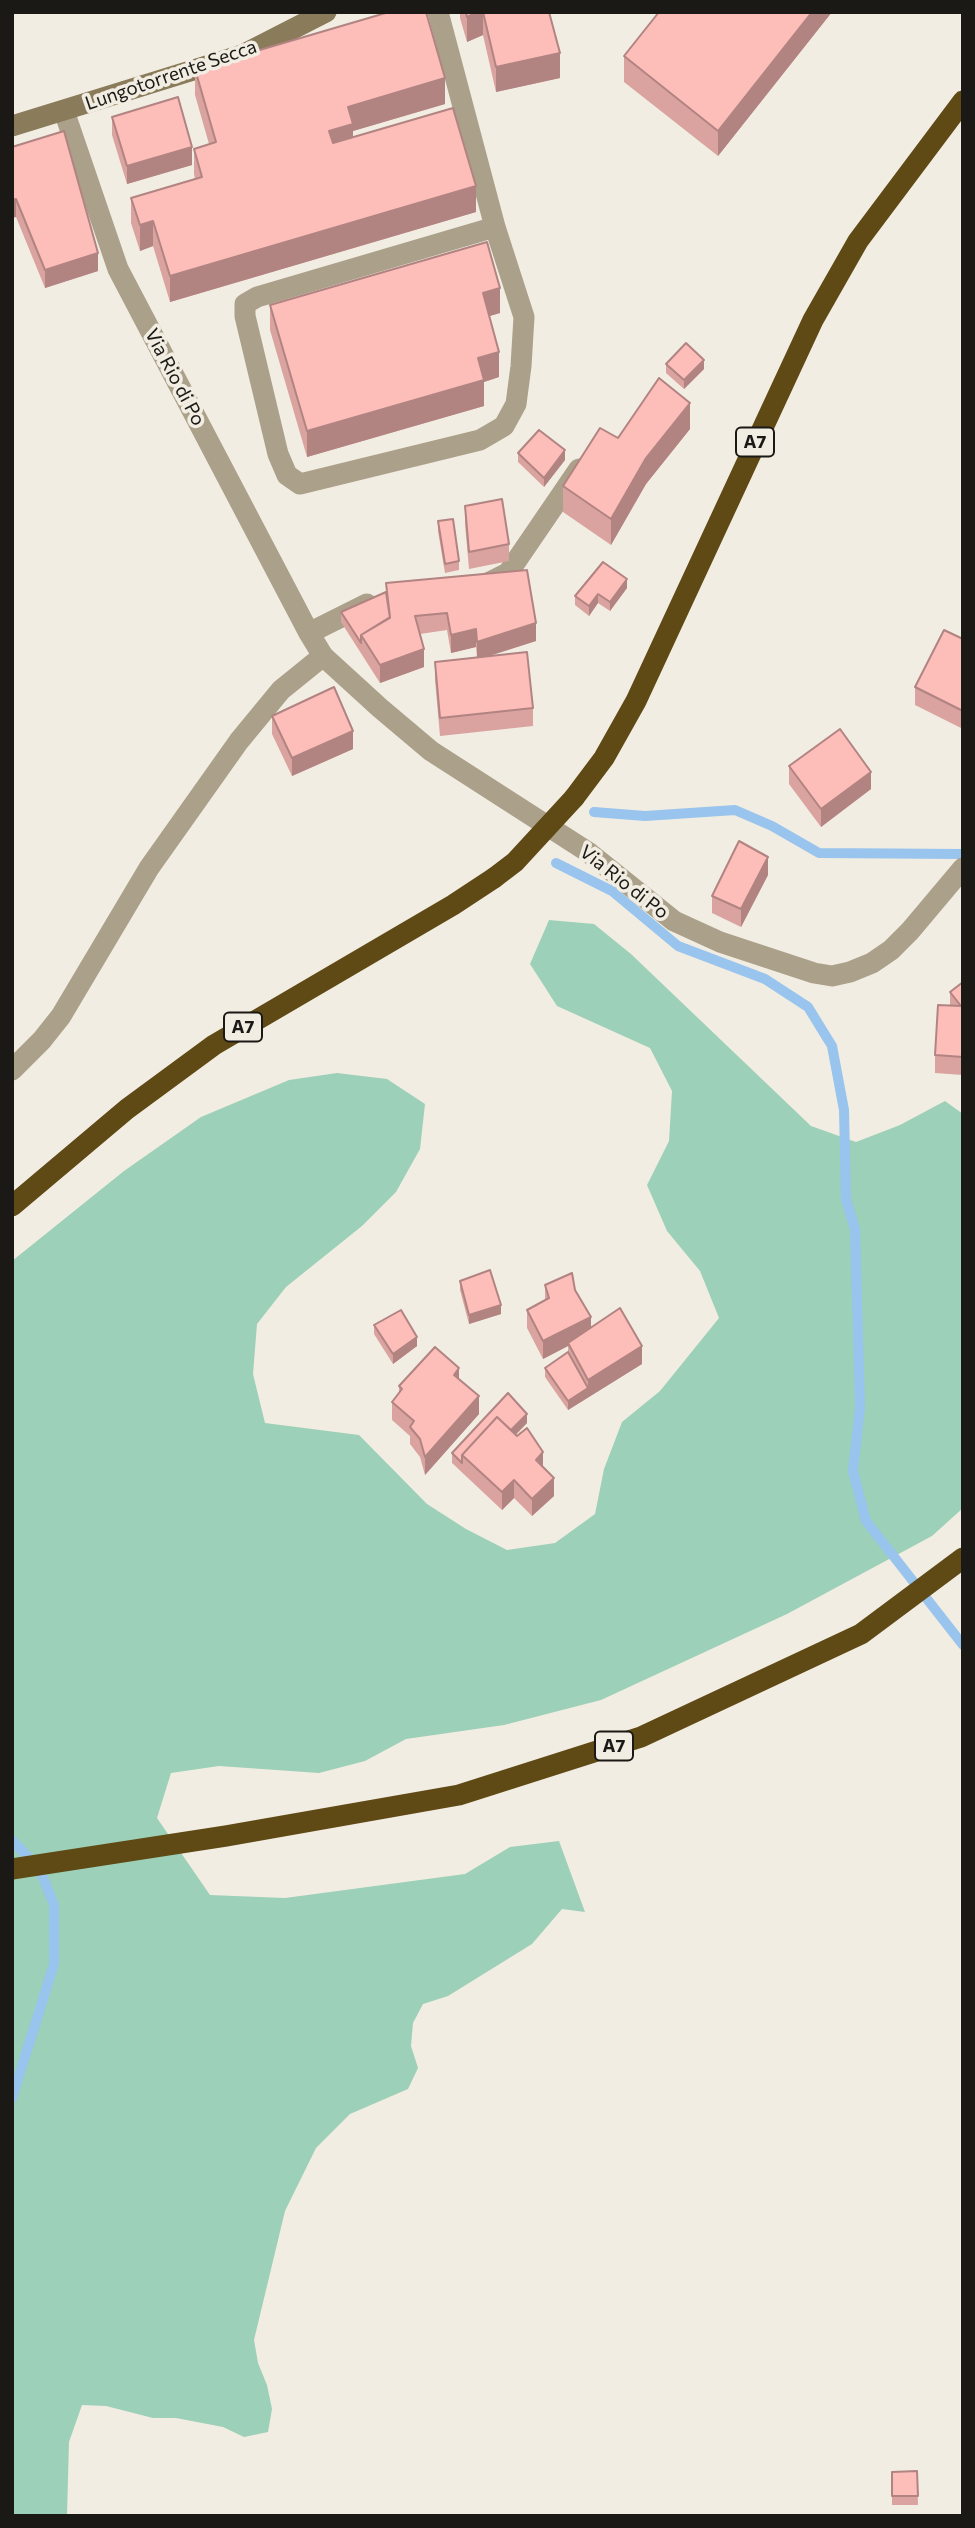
<!DOCTYPE html>
<html>
<head>
<meta charset="utf-8">
<style>
  body { margin:0 }
  #map { position:relative; width:975px; height:2528px; overflow:hidden; background:#f2ede2; font-family:Commissioner,sans-serif }
  canvas { display:block }
  .frame { position:absolute; inset:0; border:14px solid #1b1915; pointer-events:none }
</style>
</head>
<body>
<div id="map">
<canvas width="975" height="2528"></canvas>
<div class="frame"></div>
</div>
<script>
const ctx = document.querySelector('canvas').getContext('2d');
ctx.lineJoin = 'round';
function fillPath(path, color) {
  ctx.fillStyle = color;
  ctx.fill(path, 'evenodd');
}
function poly(rows) {
  const path = new Path2D();
  for (const r of rows) {
    path.moveTo(r[0], r[1]);
    for (let i = 2; i < r.length; i += 2) path.lineTo(r[i], r[i + 1]);
  }
  return path;
}
function trace(path, color, width, dash) {
  ctx.strokeStyle = color;
  ctx.lineWidth = width;
  ctx.lineCap = dash ? 'butt' : 'round';
  ctx.setLineDash(dash || []);
  ctx.stroke(path);
}
function drawText(font, color, halo, rows, align = 'center') {
  ctx.font = font + ' Commissioner,sans-serif';
  ctx.lineWidth = 7;
  ctx.setLineDash([]);
  ctx.textBaseline = 'middle';
  ctx.strokeStyle = halo;
  ctx.fillStyle = color;
  for (const [text, x, y, turn = 0] of rows) {
    ctx.save();
    ctx.translate(x, y);
    ctx.rotate((+turn || 0) * Math.PI / 180);
    ctx.textAlign = isNaN(turn) ? turn : align;
    if (halo) ctx.strokeText(text, 0, 0);
    ctx.fillText(text, 0, 0);
    ctx.restore();
  }
}
const green = poly([
  [549,920,594,924,631,954,811,1126,856,1142,900,1125,945,1101,963,1114,963,1508,932,1536,787,1614,601,1700,504,1725,406,1739,365,1761,319,1773,219,1766,171,1773,157,1818,210,1895,285,1898,465,1874,510,1847,559,1841,585,1912,562,1909,532,1944,448,1996,423,2004,413,2023,411,2046,418,2068,408,2089,350,2114,316,2148,285,2211,254,2340,258,2363,267,2385,272,2409,268,2432,244,2437,223,2427,176,2418,153,2418,106,2406,82,2405,69,2442,67,2516,12,2516,12,1261,124,1171,201,1117,289,1080,337,1073,387,1079,425,1104,420,1149,396,1192,362,1226,286,1287,257,1324,253,1374,265,1423,359,1435,427,1504,466,1529,507,1550,555,1543,595,1514,604,1469,622,1422,660,1391,719,1318,700,1271,667,1231,647,1185,669,1141,672,1091,650,1048,557,1006,530,964]
]);
const stream = poly([
  [594,812,645,816,735,810,772,826,819,853,963,854],
  [556,863,612,891,678,946,765,979,808,1007,832,1046,844,1110,846,1200,855,1229,860,1407,853,1471,866,1521,963,1645],
  [12,1840,40,1870,54,1905,54,1964,12,2098]
]);
const lane = poly([
  [438,12,495,227,524,317,521,366,516,404,504,426,480,440,300,484,287,475,278,454,245,316,245,304,257,297,495,227],
  [12,1070,42,1040,61,1016,149,868,239,741,281,690,323,656]
]);
const street = poly([
  [64,111,118,269,309,633,323,656,380,708,431,751,588,852,674,921,720,942,814,973,832,976,850,972,872,963,891,950,910,931,963,868],
  [484,585,508,573,579,469],
  [309,633,367,604]
]);
const secondary = poly([
  [12,126,242,55,326,12]
]);
const highway = poly([
  [574,798,604,758,636,701,813,320,858,241,963,101],
  [12,1206,127,1109,214,1045,453,905,494,878],
  [12,1869,226,1836,459,1795,641,1737,861,1634,963,1558]
]);
const highwayBridge = poly([
  [494,878,515,862,574,798]
]);
const wall = poly([
  [460,12,549,12,560,78,496,92,483,35,467,42,460,18],
  [659,12,832,12,718,156,624,82,624,56],
  [195,69,445,104,353,131,353,137,476,212,170,302,153,246,140,251,131,223,131,198,195,179,194,174,194,149,209,144,195,95],
  [112,117,192,165,127,184,112,135],
  [12,147,98,271,45,288,16,217],
  [270,305,500,313,489,316,499,377,484,382,484,406,307,457,270,330],
  [666,364,704,369,684,389,666,373],
  [963,382,963,404,961,401,961,383],
  [690,429,646,484,611,545,563,512,563,486,618,438],
  [518,453,565,460,544,487,518,462],
  [465,506,509,544,509,561,469,569,465,524],
  [438,521,459,561,459,570,445,573,438,531],
  [386,583,536,641,487,656,533,708,533,726,440,736,435,680,435,662,477,657,476,647,451,653,447,630,420,634,424,667,380,683,341,622,341,612,386,592],
  [627,588,610,611,598,603,589,616,575,605,575,596],
  [963,639,963,729,915,705,915,687],
  [272,716,353,749,292,776,272,734],
  [789,766,871,789,821,827,789,784],
  [768,875,741,927,712,913,712,896],
  [963,982,963,1075,935,1073,935,1055,950,1005,950,992],
  [460,1281,501,1314,469,1324,460,1290],
  [545,1285,591,1328,642,1364,568,1410,545,1377,545,1368,568,1352,568,1346,543,1359,527,1328,527,1310,545,1300],
  [374,1325,417,1346,393,1364,374,1334],
  [459,1379,479,1414,425,1475,420,1457,410,1444,410,1436,392,1420,392,1402,399,1393,399,1386],
  [527,1423,516,1435,543,1467,554,1496,532,1516,514,1498,502,1510,452,1463,452,1453],
  [917,2471,918,2505,892,2505,892,2472]
]);
const shadedWall = poly([
  [476,12,483,12,483,35,467,42,467,17],
  [812,12,832,12,718,156,718,131],
  [560,53,560,78,496,92,496,67],
  [445,78,445,104,353,131,353,149,329,156,329,131,348,107],
  [192,147,192,165,127,184,127,166],
  [476,186,476,212,170,302,170,276],
  [16,199,16,217,12,218,12,200],
  [153,221,153,246,140,251,140,225],
  [98,253,98,271,45,288,45,270],
  [500,288,500,313,483,318,483,293],
  [499,352,499,377,484,382,484,406,307,457,307,431,478,358],
  [704,360,704,369,684,389,684,380],
  [690,403,690,429,646,484,611,545,611,519,646,458],
  [565,450,565,460,544,487,544,478],
  [627,579,627,588,610,611,610,602],
  [598,594,598,603,589,616,589,606],
  [536,623,536,641,477,660,477,642],
  [476,629,476,647,451,653,451,635],
  [424,649,424,667,380,683,380,665],
  [353,731,353,749,292,776,292,758],
  [871,772,871,789,821,827,821,809],
  [768,857,768,875,741,927,741,909],
  [501,1305,501,1314,469,1324,469,1315],
  [591,1317,591,1335,568,1343,568,1346,543,1359,543,1341],
  [417,1337,417,1346,393,1364,393,1354],
  [642,1346,642,1364,568,1410,568,1401,588,1388,588,1380],
  [459,1368,459,1386,454,1375],
  [479,1396,479,1414,425,1475,425,1457],
  [527,1414,527,1423,507,1443,507,1434],
  [543,1452,543,1469,536,1460],
  [554,1478,554,1496,532,1516,532,1499],
  [514,1480,514,1498,502,1510,502,1492]
]);
const building = poly([
  [389,12,426,12,445,78,348,107,353,124,329,131,333,143,453,108,476,186,170,276,153,221,140,225,131,198,202,177,194,149,216,142,195,69,389,12],
  [466,12,476,12,467,17,466,12],
  [483,12,549,12,560,53,496,67,483,12],
  [659,12,812,12,718,131,624,56,659,12],
  [178,97,192,147,127,166,112,117,178,97],
  [64,131,98,253,45,270,16,199,12,200,12,147,64,131],
  [487,242,500,288,483,293,499,352,478,358,484,380,307,431,270,305,487,242],
  [686,343,704,360,684,380,666,364,686,343],
  [659,378,690,403,646,458,611,519,563,486,600,428,618,438,659,378],
  [539,430,565,450,544,478,518,453,539,430],
  [502,499,509,544,469,552,465,506,502,499],
  [453,519,459,561,445,564,438,521,453,519],
  [603,562,627,579,610,602,598,594,589,606,575,596,603,562],
  [527,570,536,623,477,642,476,629,451,635,447,613,415,616,424,649,380,665,361,635,390,617,386,583,527,570],
  [386,592,390,618,361,635,361,643,341,612,386,592],
  [944,630,963,639,963,711,915,687,944,630],
  [527,652,533,708,440,718,435,662,527,652],
  [334,687,353,731,292,758,272,716,334,687],
  [840,729,871,772,821,809,789,766,840,729],
  [739,841,768,857,741,909,712,896,739,841],
  [963,982,963,1057,935,1055,938,1005,961,1006,950,992,963,982],
  [490,1270,501,1305,469,1315,460,1281,490,1270],
  [572,1273,575,1290,591,1317,543,1341,527,1310,549,1298,545,1285,572,1273],
  [620,1308,642,1346,588,1380,568,1343,620,1308],
  [401,1310,417,1337,393,1354,374,1325,401,1310],
  [435,1347,459,1368,454,1375,479,1396,425,1457,420,1439,410,1427,414,1421,392,1402,402,1389,399,1386,435,1347],
  [568,1352,588,1388,568,1401,545,1368,568,1352],
  [508,1393,527,1414,511,1430,497,1417,462,1455,462,1463,452,1453,508,1393],
  [497,1417,517,1436,527,1428,543,1452,536,1460,554,1478,532,1499,514,1480,502,1492,462,1455,497,1417],
  [917,2471,918,2496,892,2496,892,2472,917,2471]
]);
const shields = [
  [755,442,38],
  [243,1027,38],
  [614,1746,38]
];
const shieldNames = [
  ["A7",755,442],
  ["A7",243,1027],
  ["A7",614,1746]
];
const streetNames = [
  ["Lungotorrente Secca",171,75,-19],
  ["Via Rio di Po",175,377,62],
  ["Via Rio di Po",624,882,38]
];
fillPath(green, '#9dd0b8');
trace(stream, '#98c4ed', 10);
trace(lane, '#aba08a', 21);
trace(street, '#aba08a', 21);
trace(secondary, '#8a7b5a', 21);
trace(highway, '#5f4914', 21);
trace(highwayBridge, '#5f4914', 21);
fillPath(wall, '#daa39f');
fillPath(shadedWall, '#b18482');
fillPath(building, '#fdbdb9');
trace(building, '#b18482', 2);
for (const [x, y, w] of shields) {
  const box = new Path2D();
  box.roundRect(x - w / 2, y - 14.5, w, 29, 5);
  ctx.fillStyle = '#f2ede2';
  ctx.fill(box);
  trace(box, '#1b1915', 2);
}
drawText('bold 18px', '#1b1915', null, shieldNames);
drawText('19px', '#1b1915', '#f2ede2', streetNames);
</script>
</body>
</html>
